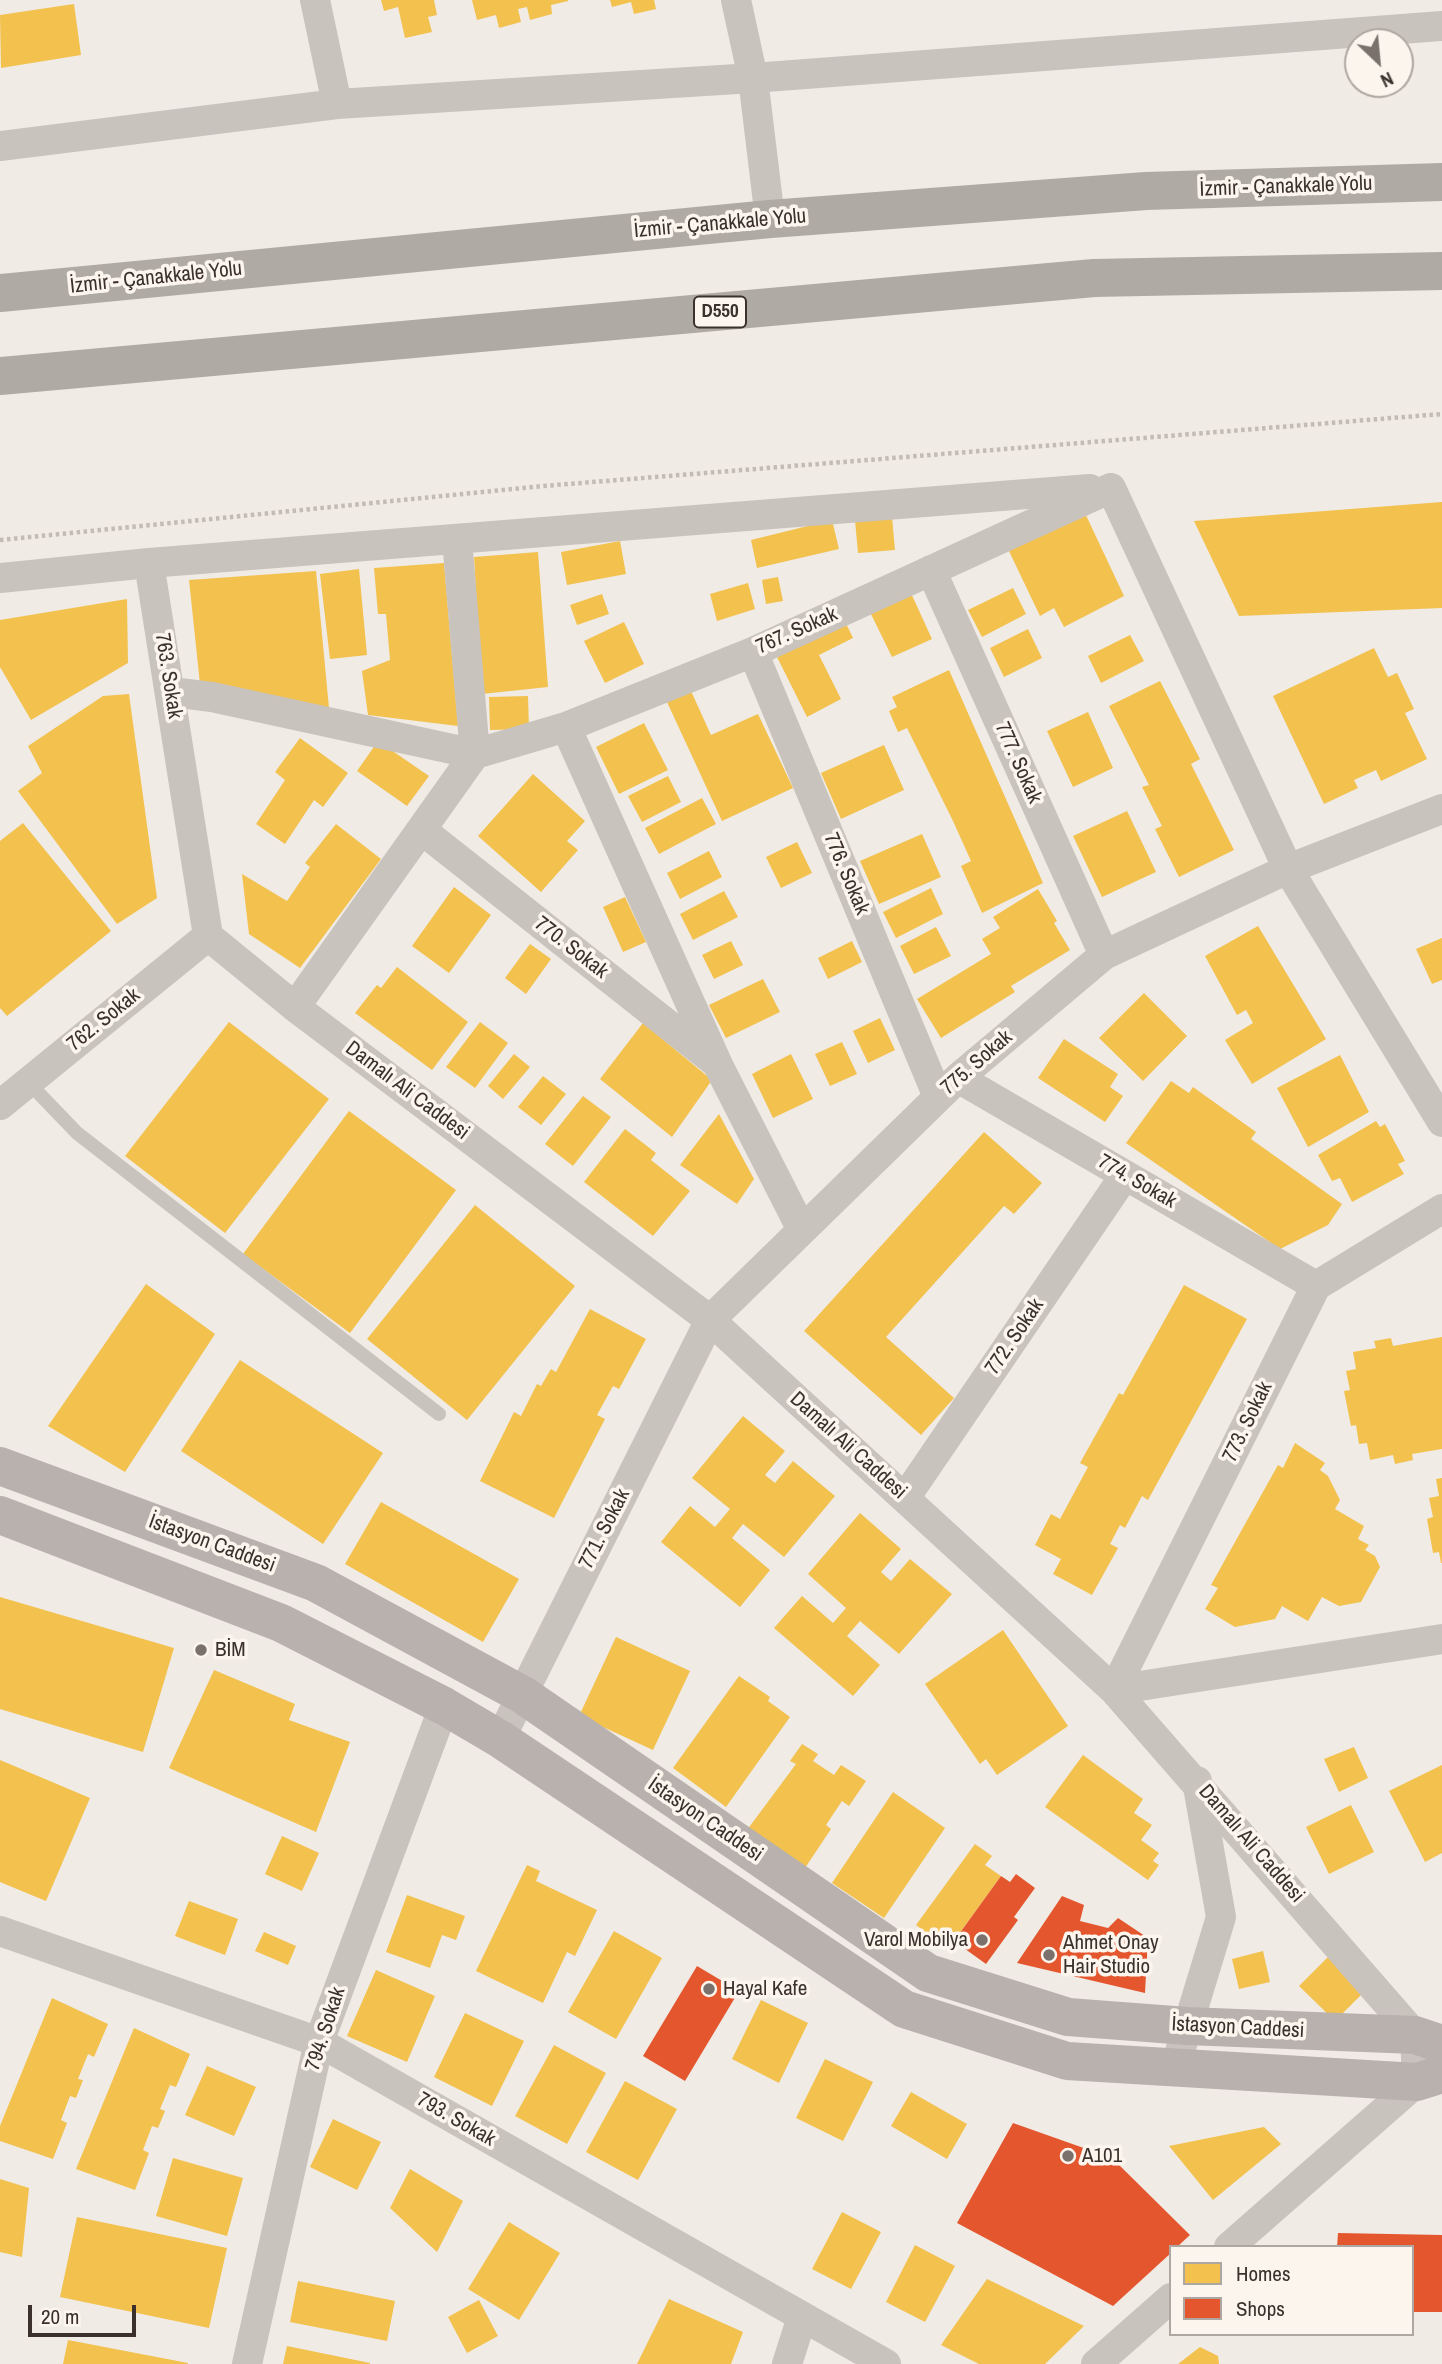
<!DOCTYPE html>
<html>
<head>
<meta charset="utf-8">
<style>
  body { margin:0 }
  #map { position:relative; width:1442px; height:2364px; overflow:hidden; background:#f0ebe5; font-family:"Archivo Narrow",sans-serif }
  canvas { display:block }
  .legend { position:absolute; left:1169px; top:2245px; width:245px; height:91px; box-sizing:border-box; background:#fbf5ee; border:2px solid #aea6a0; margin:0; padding:9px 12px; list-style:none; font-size:21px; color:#3b302b }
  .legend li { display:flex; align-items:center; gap:14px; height:35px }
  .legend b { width:35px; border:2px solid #aea6a0 }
  .north { position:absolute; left:1344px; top:28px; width:70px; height:70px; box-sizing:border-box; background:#fbf5ee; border:2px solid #aea6a0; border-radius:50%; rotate:154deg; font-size:19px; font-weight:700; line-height:28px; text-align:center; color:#3b302b }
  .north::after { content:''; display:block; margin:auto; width:24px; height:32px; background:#7a716c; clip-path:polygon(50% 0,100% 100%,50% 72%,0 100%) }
  .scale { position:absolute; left:28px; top:2305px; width:108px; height:32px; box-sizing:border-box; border:4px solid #3b302b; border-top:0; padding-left:9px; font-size:21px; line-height:24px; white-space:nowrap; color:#3b302b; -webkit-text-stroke:5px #fbf5ee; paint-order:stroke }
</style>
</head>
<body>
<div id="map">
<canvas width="1442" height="2364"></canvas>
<ul class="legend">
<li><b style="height:19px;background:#f2c14e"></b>Homes</li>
<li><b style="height:19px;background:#e4572e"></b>Shops</li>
</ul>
<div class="north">N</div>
<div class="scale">20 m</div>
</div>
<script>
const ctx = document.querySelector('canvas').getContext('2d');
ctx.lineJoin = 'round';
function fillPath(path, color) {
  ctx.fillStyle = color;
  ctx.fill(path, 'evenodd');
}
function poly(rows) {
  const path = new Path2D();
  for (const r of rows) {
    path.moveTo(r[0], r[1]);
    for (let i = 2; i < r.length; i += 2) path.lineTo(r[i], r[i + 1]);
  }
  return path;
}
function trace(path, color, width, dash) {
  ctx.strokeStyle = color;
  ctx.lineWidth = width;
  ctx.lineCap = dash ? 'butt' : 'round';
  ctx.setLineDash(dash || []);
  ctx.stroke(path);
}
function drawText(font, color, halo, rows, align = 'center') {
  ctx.font = font + ' "Archivo Narrow",sans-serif';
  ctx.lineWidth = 7;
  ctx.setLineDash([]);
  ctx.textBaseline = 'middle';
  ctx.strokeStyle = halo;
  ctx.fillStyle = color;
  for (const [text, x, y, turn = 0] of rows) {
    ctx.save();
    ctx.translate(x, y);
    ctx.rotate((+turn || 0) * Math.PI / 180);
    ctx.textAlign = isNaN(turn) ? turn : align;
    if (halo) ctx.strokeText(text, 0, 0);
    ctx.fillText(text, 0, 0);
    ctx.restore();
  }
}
const homes = poly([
  [381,0,434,0,437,15,428,17,432,32,405,38,398,7,384,11],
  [472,0,568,0,568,1,551,5,552,14,530,20,527,7,518,9,521,22,499,28,496,15,477,20],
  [610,0,654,0,656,9,634,14,631,2,612,7],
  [74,4,81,55,1,68,0,15],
  [1442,502,1442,608,1239,616,1194,521],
  [1084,511,1124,596,1064,627,1054,608,1040,616,1007,547],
  [892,517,895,550,858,553,855,520],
  [832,520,839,549,757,568,751,540],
  [620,541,626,574,567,585,561,552],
  [538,552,548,687,482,694,474,557],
  [444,563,458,726,368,715,362,671,390,660,386,614,378,614,374,568],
  [359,569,367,655,330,659,320,574],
  [316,571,329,708,200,684,189,580],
  [778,577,783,601,766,604,762,580],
  [748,583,755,609,717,621,710,594],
  [1013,588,1026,614,982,637,968,610],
  [910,591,932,639,892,657,869,610],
  [602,594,609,614,577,625,570,605],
  [127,599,128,663,31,720,0,667,0,620],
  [841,613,853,638,819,655,841,699,807,717,772,647],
  [624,622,644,664,605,683,584,641],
  [1028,629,1042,658,1004,677,990,648],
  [1130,635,1144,661,1101,683,1088,656],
  [1374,648,1388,677,1397,673,1414,709,1405,713,1427,759,1381,781,1376,770,1354,780,1358,788,1324,804,1273,696],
  [949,670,1043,883,982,913,961,866,971,861,953,821,907,728,898,732,889,711,897,707,892,697],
  [1160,681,1200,759,1191,764,1234,850,1179,877,1155,829,1162,826,1142,787,1149,785,1109,706],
  [691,691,711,735,758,714,793,788,722,821,667,702],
  [129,694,157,898,117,924,18,791,42,773,28,746,103,696],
  [528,696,529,729,490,730,489,697],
  [1088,712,1113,768,1073,787,1047,731],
  [644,723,668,770,619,794,596,747],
  [300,738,348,773,323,807,314,800,285,844,256,824,285,780,275,772],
  [378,741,429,776,407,806,357,771],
  [884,745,904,790,841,819,821,773],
  [533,774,585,821,567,841,578,850,541,892,478,836],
  [668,776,681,802,642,822,628,796],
  [702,798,716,824,659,854,645,828],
  [1127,811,1156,872,1102,897,1073,836],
  [23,823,111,931,7,1016,0,1008,0,841],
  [336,824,381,859,300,968,249,934,242,874,287,901,310,867,305,863],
  [922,834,941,877,879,904,860,861],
  [797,842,812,873,781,888,766,857],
  [709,851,722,877,680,899,667,873],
  [454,887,491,915,449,973,412,946],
  [931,888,943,914,896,938,883,912],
  [1038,889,1057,921,1054,923,1070,950,1011,986,1015,992,941,1038,917,999,991,954,982,939,1000,928,993,917],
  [724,891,738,917,693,940,680,914],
  [625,897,646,942,623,952,603,907],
  [1258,926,1326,1039,1252,1084,1225,1040,1253,1023,1246,1010,1237,1015,1205,956],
  [936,927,951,956,914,974,900,946],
  [1442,938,1442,980,1432,984,1416,949],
  [731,941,743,965,714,979,702,955],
  [852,941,862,962,828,979,818,958],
  [530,944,551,959,526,994,505,978],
  [397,967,468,1022,432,1070,355,1013,377,985,381,988],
  [763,979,780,1012,726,1038,709,1005],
  [1144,993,1187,1036,1143,1081,1099,1038],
  [880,1018,895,1050,868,1063,853,1031],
  [229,1022,329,1099,225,1233,125,1156],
  [480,1022,508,1043,475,1088,446,1067],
  [643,1023,712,1080,672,1137,600,1079],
  [1064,1039,1118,1074,1110,1087,1123,1096,1105,1122,1038,1078],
  [842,1042,857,1074,830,1086,815,1054],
  [514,1054,530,1067,503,1099,488,1086],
  [791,1054,813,1099,773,1118,752,1074],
  [1340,1055,1369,1112,1308,1147,1277,1088],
  [543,1076,566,1094,541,1125,518,1107],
  [1171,1081,1189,1093,1193,1087,1256,1132,1251,1139,1342,1204,1328,1225,1280,1249,1126,1143],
  [583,1096,611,1117,573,1166,545,1144],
  [349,1111,456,1190,350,1333,243,1254],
  [719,1114,754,1179,737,1204,680,1165],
  [1376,1121,1380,1127,1385,1124,1405,1161,1398,1164,1404,1174,1352,1202,1340,1178,1332,1181,1318,1155],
  [625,1129,656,1153,651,1160,690,1191,653,1236,584,1182],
  [984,1132,1042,1183,1014,1214,1004,1206,886,1337,954,1398,921,1435,804,1331],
  [475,1205,575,1286,467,1420,367,1339],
  [146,1284,215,1334,125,1472,48,1426],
  [1184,1285,1247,1319,1148,1500,1142,1496,1125,1528,1120,1525,1110,1544,1118,1548,1092,1595,1053,1574,1061,1559,1035,1545,1051,1514,1060,1519,1088,1467,1080,1463,1119,1393,1123,1395],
  [590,1309,646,1339,619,1389,613,1386,597,1415,605,1419,554,1518,480,1481,514,1412,521,1416,537,1384,541,1386,551,1369,556,1372],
  [1442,1337,1442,1449,1412,1454,1413,1460,1395,1464,1393,1455,1370,1460,1367,1443,1359,1444,1356,1425,1351,1426,1344,1391,1350,1390,1346,1371,1356,1369,1353,1352,1376,1348,1374,1341,1391,1338,1393,1346],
  [240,1360,383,1453,323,1544,181,1451],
  [743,1416,785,1451,765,1475,775,1483,793,1461,835,1496,784,1557,743,1524,732,1538,770,1570,740,1607,661,1542,690,1506,715,1527,730,1509,692,1478],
  [1295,1443,1325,1463,1320,1470,1328,1476,1340,1500,1335,1509,1364,1526,1358,1539,1369,1545,1365,1550,1375,1556,1380,1567,1361,1602,1339,1606,1322,1597,1308,1621,1282,1606,1275,1619,1235,1627,1205,1609,1218,1588,1211,1585,1278,1465,1283,1468],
  [1442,1478,1442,1563,1441,1563,1439,1552,1433,1553,1427,1519,1433,1517,1429,1498,1439,1496,1436,1479],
  [381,1502,519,1579,483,1642,345,1564],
  [860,1513,901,1549,881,1572,891,1581,910,1559,952,1594,899,1654,860,1621,847,1636,880,1665,853,1696,774,1628,802,1596,833,1623,846,1608,808,1574],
  [0,1597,174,1648,143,1752,0,1709],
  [1003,1630,1068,1726,997,1775,986,1759,980,1764,925,1684],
  [616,1637,690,1671,653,1750,579,1716],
  [214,1670,295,1704,289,1720,350,1742,316,1832,169,1768],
  [739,1676,770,1697,768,1701,790,1717,726,1807,673,1768],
  [802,1744,818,1754,813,1761,834,1775,841,1765,866,1781,849,1806,842,1801,826,1825,831,1829,805,1868,747,1830,796,1764,790,1761],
  [1354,1747,1368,1778,1339,1792,1324,1759],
  [1083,1755,1143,1799,1134,1813,1152,1825,1141,1840,1159,1853,1153,1861,1159,1865,1148,1880,1045,1807],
  [0,1760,90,1798,46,1901,0,1882],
  [1442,1765,1442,1853,1425,1862,1389,1791],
  [893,1792,945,1828,884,1918,832,1883],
  [1351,1805,1374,1852,1329,1874,1306,1827],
  [282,1836,319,1853,302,1891,265,1874],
  [975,1844,992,1856,985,1865,1001,1876,948,1949,916,1925],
  [527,1865,540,1871,536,1881,597,1910,575,1956,567,1952,543,2003,476,1971],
  [407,1895,465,1916,456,1940,442,1935,430,1968,386,1952],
  [189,1901,238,1919,225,1955,175,1936],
  [614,1931,662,1958,616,2039,568,2012],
  [264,1932,296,1946,288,1965,255,1951],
  [1263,1951,1270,1982,1239,1989,1232,1959],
  [1330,1955,1365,1991,1335,2021,1299,1986],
  [376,1970,435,1996,407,2062,347,2036],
  [52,1998,108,2024,94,2057,88,2054,78,2079,83,2080,76,2098,70,2096,61,2120,67,2123,53,2159,0,2141,0,2126],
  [761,2000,808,2023,779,2083,732,2059],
  [465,2013,524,2041,492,2106,434,2077],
  [134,2028,190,2054,176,2087,170,2085,160,2109,165,2111,158,2128,152,2126,143,2150,149,2153,135,2190,76,2169],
  [554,2045,606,2073,567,2144,515,2116],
  [825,2059,873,2082,843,2141,796,2118],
  [207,2066,256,2087,234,2136,185,2115],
  [625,2081,677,2109,638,2180,586,2152],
  [911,2092,967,2124,947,2159,891,2126],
  [333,2119,381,2142,357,2190,310,2167],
  [1264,2127,1281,2144,1213,2200,1169,2146],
  [173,2158,243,2178,227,2236,156,2216],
  [410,2169,463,2201,437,2252,390,2208],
  [0,2179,29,2188,22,2257,0,2252],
  [842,2212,881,2232,851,2289,812,2269],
  [77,2217,227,2248,209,2328,60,2297],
  [509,2222,560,2253,519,2320,468,2289],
  [915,2245,955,2266,925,2322,886,2302],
  [987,2279,1084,2326,1045,2364,979,2364,941,2345],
  [298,2281,395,2301,387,2341,290,2322],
  [669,2299,743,2332,731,2364,637,2364],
  [479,2300,498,2336,467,2353,448,2317],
  [68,2340,188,2363,188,2364,63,2364],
  [287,2346,370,2363,370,2364,283,2364],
  [1200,2347,1218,2356,1219,2364,1178,2364]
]);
const shops = poly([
  [1016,1874,1035,1888,1014,1917,1018,1920,986,1964,954,1941,1001,1876,1010,1882],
  [1062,1896,1084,1905,1080,1921,1108,1928,1118,1918,1148,1938,1145,1993,1017,1963],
  [697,1966,739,1991,685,2081,643,2056],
  [1013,2123,1112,2158,1190,2235,1177,2247,1171,2247,1171,2253,1113,2306,957,2223],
  [1338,2233,1442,2235,1442,2312,1412,2312,1412,2247,1337,2247]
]);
const path = poly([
  [0,540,543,486,1442,414]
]);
const lane = poly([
  [28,1082,77,1133,439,1414]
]);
const street = poly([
  [315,0,337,104],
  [736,0,753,78,770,219],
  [0,146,337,104,753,78,1442,26],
  [1111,488,1288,869,1442,1122],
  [149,563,1090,489],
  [931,570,1104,955],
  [0,578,149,563,208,936],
  [753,652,938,1097],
  [171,692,212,697,475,754,566,727,753,652,1111,488],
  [566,727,718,1065,802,1230],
  [423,831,714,1061],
  [208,936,295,1007,710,1320,1114,1690,1415,2035,1417,2082,1229,2247],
  [295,1007,475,754,457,539],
  [958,1078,1316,1286],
  [0,1105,208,936],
  [905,1498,1125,1175],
  [1114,1690,1316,1286,1442,1209],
  [1114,1690,1442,1639],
  [500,1739,710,1320,958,1078,1104,955,1288,869,1442,809],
  [0,1931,319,2042,886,2364],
  [1175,2068,1221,1917,1197,1781],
  [247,2364,319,2042,444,1706],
  [787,2364,802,2317],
  [1096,2364,1171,2298]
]);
const primary = poly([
  [0,1466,316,1583,523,1695,928,1973,1068,2017,1187,2026,1415,2035,1442,2044],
  [0,1515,281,1623,444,1706,500,1739,904,2009,1067,2061,1417,2082,1442,2074]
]);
const highway = poly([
  [0,293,770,219,1146,191,1442,182],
  [0,376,1094,278,1442,271]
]);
const markers = [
  [201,1650,7,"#7a716c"],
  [982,1940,7,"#7a716c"],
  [1049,1955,7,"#7a716c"],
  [709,1989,7,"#7a716c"],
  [1068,2156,7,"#7a716c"]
];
const shields = [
  [720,312,52]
];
const shieldNames = [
  ["D550",720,312]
];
const streetNames = [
  ["İzmir - Çanakkale Yolu",1286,187,-2],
  ["İzmir - Çanakkale Yolu",720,224,-5],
  ["İzmir - Çanakkale Yolu",156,278,-6],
  ["767. Sokak",797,631,-24],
  ["763. Sokak",168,676,81],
  ["777. Sokak",1018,763,66],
  ["776. Sokak",846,874,67],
  ["770. Sokak",571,948,38],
  ["762. Sokak",104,1020,-39],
  ["775. Sokak",977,1063,-41],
  ["Damalı Ali Caddesi",407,1091,37],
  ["774. Sokak",1137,1182,30],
  ["772. Sokak",1015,1337,-56],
  ["773. Sokak",1248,1422,-64],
  ["Damalı Ali Caddesi",848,1446,42],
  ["771. Sokak",605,1529,-63],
  ["İstasyon Caddesi",212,1544,20],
  ["İstasyon Caddesi",705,1820,34],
  ["Damalı Ali Caddesi",1251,1844,49],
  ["İstasyon Caddesi",1238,2028,3],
  ["794. Sokak",326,2029,-72],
  ["793. Sokak",456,2120,30]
];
const poiNames = [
  ["BİM",215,1650],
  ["Varol Mobilya",968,1940,"right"],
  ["Ahmet Onay",1063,1943],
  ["Hair Studio",1063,1967],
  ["Hayal Kafe",723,1989],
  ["A101",1082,2156]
];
fillPath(homes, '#f2c14e');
fillPath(shops, '#e4572e');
trace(path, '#c2bbb6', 4.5, [3.5, 3.5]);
trace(lane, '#c9c3be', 14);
trace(street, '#c9c3be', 30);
trace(primary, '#b8b1ad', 38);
trace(highway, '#afaaa4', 38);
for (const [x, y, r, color] of markers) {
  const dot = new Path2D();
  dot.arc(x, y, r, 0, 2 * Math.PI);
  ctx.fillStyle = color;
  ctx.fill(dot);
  trace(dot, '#fbf5ee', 2.5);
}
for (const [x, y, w] of shields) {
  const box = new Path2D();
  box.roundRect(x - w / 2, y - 15.5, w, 31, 5);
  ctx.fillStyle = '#fbf5ee';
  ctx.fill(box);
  trace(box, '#3b302b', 2);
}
drawText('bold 19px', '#3b302b', null, shieldNames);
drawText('21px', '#3b302b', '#fbf5ee', streetNames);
drawText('21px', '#3b302b', '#fbf5ee', poiNames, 'left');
</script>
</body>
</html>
